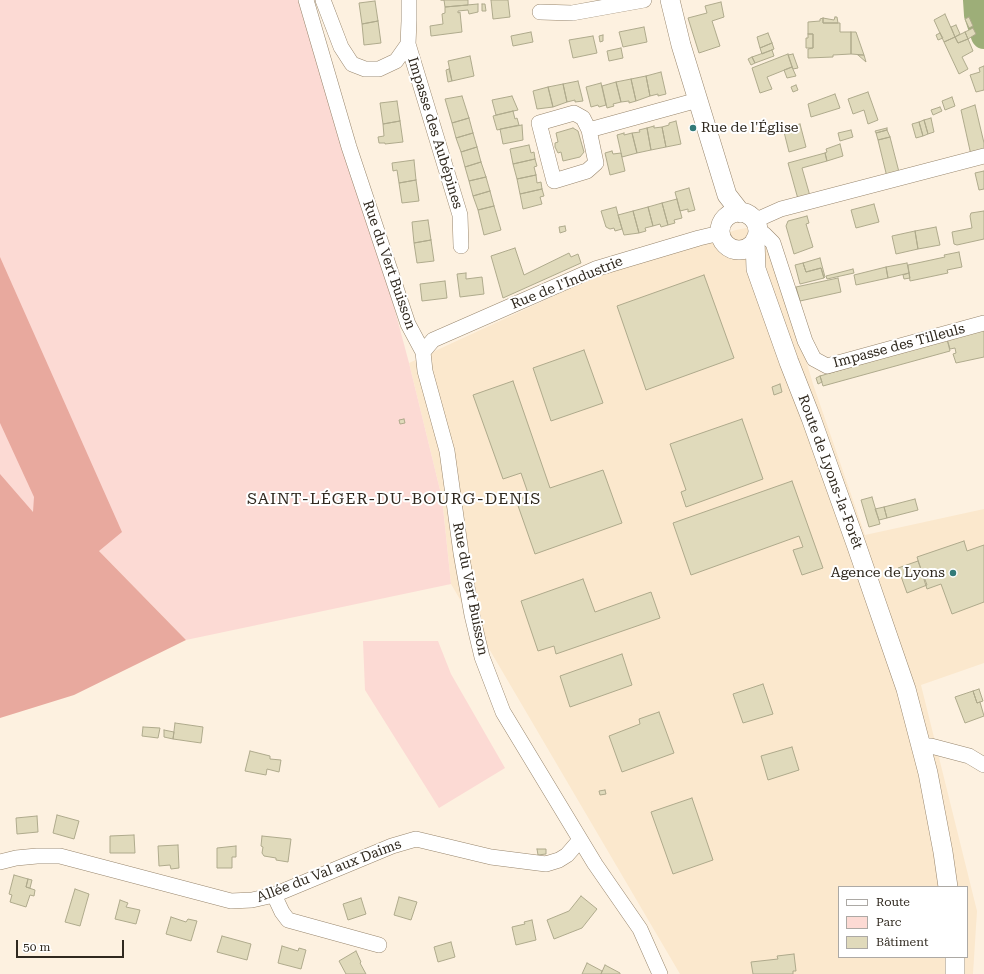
<!DOCTYPE html>
<html>
<head>
<meta charset="utf-8">
<style>
  body { margin:0 }
  #map { position:relative; width:984px; height:974px; overflow:hidden; background:#fdf1e0; font-family:"Roboto Serif",serif }
  canvas { display:block }
  .legend { position:absolute; left:838px; top:886px; width:130px; height:72px; box-sizing:border-box; background:#fff; border:1px solid #aca9a5; margin:0; padding:5px 7px; list-style:none; font-size:12px; color:#30291f }
  .legend li { display:flex; align-items:center; gap:8px; height:20px }
  .legend b { width:20px; border:1px solid #aca9a5 }
  .scale { position:absolute; left:16px; top:940px; width:108px; height:18px; box-sizing:border-box; border:2px solid #30291f; border-top:0; padding-left:5px; font-size:12px; line-height:14px; white-space:nowrap; color:#30291f; -webkit-text-stroke:3px #fff; paint-order:stroke }
</style>
</head>
<body>
<div id="map">
<canvas width="984" height="974"></canvas>
<ul class="legend">
<li><b style="height:5px;background:#fff"></b>Route</li>
<li><b style="height:11px;background:#fcdad4"></b>Parc</li>
<li><b style="height:11px;background:#e0dabb"></b>Bâtiment</li>
</ul>
<div class="scale">50 m</div>
</div>
<script>
const ctx = document.querySelector('canvas').getContext('2d');
ctx.lineJoin = 'round';
function fillPath(path, color) {
  ctx.fillStyle = color;
  ctx.fill(path, 'evenodd');
}
function poly(rows) {
  const path = new Path2D();
  for (const r of rows) {
    if (r.length === 3) {
      path.moveTo(r[0] + r[2], r[1]);
      path.arc(r[0], r[1], r[2], 0, 2 * Math.PI);
      continue;
    }
    path.moveTo(r[0], r[1]);
    for (let i = 2; i < r.length; i += 2) path.lineTo(r[i], r[i + 1]);
  }
  return path;
}
function trace(path, color, width, dash) {
  ctx.strokeStyle = color;
  ctx.lineWidth = width;
  ctx.lineCap = dash ? 'butt' : 'round';
  ctx.setLineDash(dash || []);
  ctx.stroke(path);
}
function drawText(font, color, halo, rows, align = 'center') {
  ctx.font = font + ' "Roboto Serif",serif';
  ctx.lineWidth = 4;
  ctx.setLineDash([]);
  ctx.textBaseline = 'middle';
  ctx.strokeStyle = halo;
  ctx.fillStyle = color;
  for (const [text, x, y, turn = 0] of rows) {
    ctx.save();
    ctx.translate(x, y);
    ctx.rotate((+turn || 0) * Math.PI / 180);
    ctx.textAlign = isNaN(turn) ? turn : align;
    if (halo) ctx.strokeText(text, 0, 0);
    ctx.fillText(text, 0, 0);
    ctx.restore();
  }
}
const built = poly([
  [766,224,813,384,865,535,984,509,984,663,921,685,977,911,973,974,680,974,451,584,442,498,409,363,608,271,736,230],
  [839,887,967,887,967,957,839,957]
]);
const green = poly([
  [0,0,312,0,409,363,442,498,451,584,186,640,99,551,0,590],
  [363,641,438,641,451,674,505,768,439,808,365,690]
]);
const forest = poly([
  [0,257,122,532,99,551,186,640,74,695,0,718,0,474,33,512,34,497,0,423]
]);
const river = poly([
  [976,0,977,15,984,36]
]);
const building = poly([
  [441,0,468,0,468,5,445,7,444,0,441,0],
  [491,0,508,0,510,17,493,19,491,0],
  [375,1,378,21,362,24,359,3,375,1],
  [721,2,724,17,712,21,720,46,699,53,688,18,707,13,705,6,721,2],
  [478,4,478,12,469,14,468,10,458,11,458,13,460,12,462,32,431,36,430,26,443,24,442,14,445,13,445,7,478,4],
  [482,4,485,4,486,11,482,11,482,4],
  [945,14,955,37,944,42,934,20,945,14],
  [835,17,837,17,838,23,823,23,823,18,834,20,835,17],
  [969,17,973,26,969,28,965,19,969,17],
  [823,18,823,23,840,23,840,32,851,32,851,54,833,55,833,57,808,58,808,49,813,48,813,34,808,34,808,22,820,21,820,19,823,18],
  [378,21,381,43,364,45,362,24,378,21],
  [956,25,960,34,955,37,951,27,956,25],
  [644,27,647,42,623,47,619,32,644,27],
  [973,28,976,34,968,39,965,32,973,28],
  [531,32,533,42,513,46,511,36,531,32],
  [851,32,856,32,864,55,851,54,851,32],
  [965,32,968,39,958,43,955,37,965,32],
  [768,33,772,43,760,48,757,37,768,33],
  [940,33,943,38,938,40,936,35,940,33],
  [808,34,813,34,813,48,806,48,806,38,808,38,808,34],
  [603,35,603,41,600,42,599,36,603,35],
  [593,36,597,53,573,58,569,40,593,36],
  [955,37,958,43,968,39,973,51,962,57,968,69,959,74,944,42,955,37],
  [772,43,774,49,762,54,760,48,772,43],
  [621,48,623,58,609,61,607,51,621,48],
  [772,50,774,56,755,63,752,57,772,50],
  [788,54,792,67,767,77,772,89,760,93,752,68,788,54],
  [793,54,798,68,793,69,788,55,793,54],
  [858,55,864,55,866,62,858,55],
  [470,56,474,76,452,81,448,61,470,56],
  [752,57,755,63,751,65,748,59,752,57],
  [984,66,984,90,976,92,970,75,980,72,979,68,984,66],
  [792,67,796,76,787,78,784,70,792,67],
  [449,69,452,81,448,82,446,70,449,69],
  [661,72,666,94,658,96,658,94,650,96,646,76,661,72],
  [646,76,650,96,636,101,631,79,646,76],
  [631,79,636,101,629,103,629,101,621,102,616,82,631,79],
  [578,81,583,101,575,102,575,100,567,102,563,84,578,81],
  [616,82,621,102,613,104,614,106,607,108,602,86,616,82],
  [601,83,606,105,599,107,598,105,591,107,586,87,601,83],
  [563,84,567,102,553,107,548,87,563,84],
  [796,85,798,90,793,92,791,87,796,85],
  [548,87,553,107,537,109,533,91,548,87],
  [868,92,878,120,868,124,864,110,853,114,848,99,868,92],
  [835,94,840,108,811,117,808,104,835,94],
  [462,96,469,118,452,123,445,99,462,96],
  [512,96,518,110,496,115,492,100,512,96],
  [952,97,955,106,945,110,942,101,952,97],
  [397,101,400,121,383,124,380,103,397,101],
  [975,105,984,143,984,152,971,155,961,110,975,105],
  [940,107,942,111,933,115,931,110,940,107],
  [513,111,515,119,517,118,519,125,497,130,493,116,513,111],
  [469,118,473,133,456,138,452,123,469,118],
  [931,118,934,132,928,134,924,120,931,118],
  [924,120,928,134,923,136,919,122,924,120],
  [400,121,403,142,385,144,385,143,379,143,378,137,384,136,383,124,400,121],
  [676,121,681,144,666,147,662,127,669,125,669,123,676,121],
  [919,122,923,136,916,138,912,124,919,122],
  [800,124,806,147,789,152,783,128,800,124],
  [522,125,523,140,503,144,500,129,522,125],
  [654,126,654,128,662,127,666,147,651,150,647,128,654,126],
  [573,128,578,131,584,152,580,157,563,161,561,152,558,153,555,147,555,143,558,142,556,133,573,128],
  [647,128,651,150,637,153,632,133,640,132,639,130,647,128],
  [887,128,887,130,876,133,875,131,887,128],
  [851,130,853,137,840,141,838,133,851,130],
  [887,130,890,137,878,140,876,133,887,130],
  [473,133,477,147,461,152,456,138,473,133],
  [624,133,624,135,632,133,637,153,622,157,617,135,624,133],
  [890,137,899,172,887,177,878,140,890,137],
  [840,144,843,156,827,161,825,153,827,152,826,149,840,144],
  [529,145,531,153,534,152,535,159,513,164,510,149,529,145],
  [477,147,481,162,465,167,461,152,477,147],
  [612,151,613,154,621,153,625,171,610,175,605,153,612,151],
  [825,153,827,161,802,168,810,196,798,199,788,163,825,153],
  [535,159,537,166,534,167,536,175,517,179,513,164,535,159],
  [414,160,416,180,399,183,397,170,393,171,392,163,414,160],
  [481,162,486,177,469,181,465,167,481,162],
  [984,171,984,189,979,190,975,173,984,171],
  [536,175,537,183,541,182,542,189,520,194,517,179,536,175],
  [486,177,490,191,473,196,469,181,486,177],
  [416,180,419,201,402,203,399,183,416,180],
  [689,188,695,210,688,212,688,209,680,211,675,192,689,188],
  [542,189,544,196,540,197,542,204,523,209,520,194,542,189],
  [490,191,494,206,478,210,473,196,490,191],
  [677,199,682,218,674,220,675,223,668,225,662,203,677,199],
  [662,203,668,225,661,227,660,224,653,226,648,207,662,203],
  [874,204,879,222,856,228,851,210,874,204],
  [494,206,501,230,484,235,478,210,494,206],
  [616,207,622,229,615,231,614,228,610,229,606,227,601,211,616,207],
  [648,207,653,226,645,228,646,231,639,233,633,211,648,207],
  [633,211,639,233,624,235,618,215,633,211],
  [984,211,984,239,957,245,954,244,952,232,972,228,970,216,971,213,984,211],
  [807,216,809,223,806,224,813,247,794,254,786,226,788,221,807,216],
  [428,220,431,240,414,243,412,222,428,220],
  [565,226,566,231,560,233,559,227,565,226],
  [936,227,940,245,918,249,915,231,936,227],
  [915,231,918,249,896,254,892,236,915,231],
  [431,240,434,261,417,263,414,243,431,240],
  [515,248,524,275,569,253,571,257,578,254,581,263,503,298,491,256,515,248],
  [959,252,962,267,947,270,948,273,910,281,908,265,945,257,944,255,959,252],
  [820,258,825,277,824,278,821,268,806,272,803,263,820,258],
  [803,263,806,272,821,268,824,278,800,284,795,265,803,263],
  [907,263,909,273,888,278,886,267,907,263],
  [886,267,888,278,856,285,854,275,886,267],
  [853,269,854,273,827,279,826,276,853,269],
  [466,273,466,279,482,277,484,294,460,297,457,274,466,273],
  [909,273,910,278,904,279,903,275,909,273],
  [704,275,734,358,646,390,617,306,704,275],
  [838,278,841,292,800,301,796,287,838,278],
  [445,281,447,298,422,301,420,284,445,281],
  [984,329,984,357,956,363,953,354,956,353,955,348,950,349,947,339,984,329],
  [947,339,950,351,823,386,820,376,947,339],
  [584,350,603,403,551,421,533,368,584,350],
  [820,376,822,382,818,384,816,378,820,376],
  [513,381,550,488,603,470,622,523,535,554,516,500,529,496,521,473,503,479,473,395,513,381],
  [780,384,782,392,774,395,772,387,780,384],
  [404,419,405,423,400,424,399,420,404,419],
  [742,419,763,479,686,507,681,492,686,490,670,444,742,419],
  [792,481,823,568,802,575,793,550,803,547,799,536,691,575,673,523,792,481],
  [872,497,880,524,869,527,861,500,872,497],
  [915,499,918,510,887,518,884,507,915,499],
  [884,507,887,518,879,520,875,509,884,507],
  [964,541,967,551,984,545,984,602,952,614,941,584,927,589,917,557,964,541],
  [918,561,927,585,907,593,898,568,918,561],
  [583,579,595,612,651,592,660,618,556,654,554,646,538,651,521,601,583,579],
  [622,654,632,685,570,707,560,676,622,654],
  [763,684,773,714,743,723,733,694,763,684],
  [979,689,983,701,977,703,973,691,979,689],
  [973,691,977,703,980,702,984,716,965,723,955,697,973,691],
  [659,712,674,753,622,772,609,736,640,724,639,719,659,712],
  [175,723,203,727,201,743,173,739,175,723],
  [143,727,160,728,158,738,142,736,143,727],
  [164,730,174,732,173,739,164,737,164,730],
  [792,747,799,770,768,780,761,756,792,747],
  [250,751,270,756,270,759,281,760,279,772,267,769,266,775,245,771,250,751],
  [605,790,606,794,600,795,599,791,605,790],
  [692,798,713,860,673,874,651,812,692,798],
  [57,815,79,821,74,839,53,833,57,815],
  [37,816,38,832,17,834,16,818,37,816],
  [134,835,135,853,110,853,110,836,134,835],
  [262,836,291,839,288,862,276,860,276,858,264,856,262,853,263,847,261,846,262,836],
  [178,845,179,868,171,869,170,865,159,866,158,846,178,845],
  [236,846,236,857,232,857,232,868,217,868,217,848,236,846],
  [537,849,546,849,546,854,538,855,537,849],
  [14,875,28,879,26,887,35,890,34,896,30,895,26,907,10,902,12,895,9,894,14,875],
  [28,879,32,880,30,888,26,887,28,879],
  [75,889,89,894,80,926,65,922,75,889],
  [581,896,597,909,582,928,554,939,547,920,569,911,581,896],
  [399,897,417,902,411,920,394,915,399,897],
  [361,898,366,914,348,920,343,904,361,898],
  [120,900,128,903,126,907,140,910,136,924,115,919,120,900],
  [171,917,186,922,188,919,197,921,191,941,166,934,171,917],
  [532,920,536,940,516,945,512,927,525,924,524,922,532,920],
  [222,936,251,944,247,960,217,952,222,936],
  [451,942,455,957,438,962,434,947,451,942],
  [282,946,298,951,299,948,306,950,301,969,278,963,282,946],
  [356,951,361,962,360,963,366,974,346,974,339,961,356,951],
  [794,954,796,971,793,971,793,974,753,974,751,962,778,959,777,956,794,954],
  [587,963,602,971,601,974,582,974,587,963],
  [605,965,620,973,620,974,601,974,605,965]
]);
const minor = poly([
  [306,0,349,147,408,324,423,352,425,371,447,451,461,553,472,615,482,657,503,712,595,864,640,929,660,974],
  [323,0,341,47,352,64,365,69,379,69,396,61,408,44],
  [409,0,409,21,408,44,460,215,461,246],
  [540,12,572,13,644,0],
  [589,130,596,163,587,171,554,181,539,123,574,113,583,118,589,130,698,100],
  [754,221,781,209,984,156],
  [757,234,764,234,773,243,805,341,814,359,827,366,984,323],
  [423,352,433,340,595,269,699,238,720,233],
  [922,746,931,746,969,756,984,765],
  [0,862,16,858,37,856,60,856,231,901,252,900,274,895,392,846,416,839,491,857,546,864,559,860,567,855,580,840],
  [274,895,282,912,288,920,379,945]
]);
const major = poly([
  [670,0,681,45,727,195,741,213],
  [739,231,19],
  [755,240,756,269,789,362,811,418,856,544,906,689,928,773,943,852,948,887],
  [955,957,955,974]
]);
const markers = [
  [693,128,4,"#327a78"],
  [953,573,4,"#327a78"]
];
const poiNames = [
  ["Rue de l'Église",701,128],
  ["Agence de Lyons",945,573,"right"]
];
const streetNames = [
  ["Impasse des Aubépines",435,133,73],
  ["Rue du Vert Buisson",389,265,71],
  ["Rue de l'Industrie",567,283,-22],
  ["Impasse des Tilleuls",899,346,-15],
  ["Route de Lyons-la-Forêt",830,472,70],
  ["Rue du Vert Buisson",470,589,79],
  ["Allée du Val aux Daims",329,871,-21]
];
const quarterNames = [
  ["SAINT-LÉGER-DU-BOURG-DENIS",394,499]
];
fillPath(built, '#fbe8cd');
fillPath(green, '#fcdad4');
fillPath(forest, '#e8a99e');
trace(river, '#9dae78', 26);
fillPath(building, '#e0dabb');
trace(building, '#afaa8c', 1);
trace(minor, '#98866d', 16);
trace(major, '#98866d', 20);
trace(minor, '#fff', 15);
trace(major, '#fff', 19);
for (const [x, y, r, color] of markers) {
  const dot = new Path2D();
  dot.arc(x, y, r, 0, 2 * Math.PI);
  ctx.fillStyle = color;
  ctx.fill(dot);
  trace(dot, '#fff', 1.5);
}
drawText('14px', '#30291f', '#fff', poiNames, 'left');
drawText('14px', '#30291f', '#fff', streetNames);
ctx.letterSpacing = '1px';
drawText('16px', '#30291f', '#fff', quarterNames);
ctx.letterSpacing = '0px';
</script>
</body>
</html>
